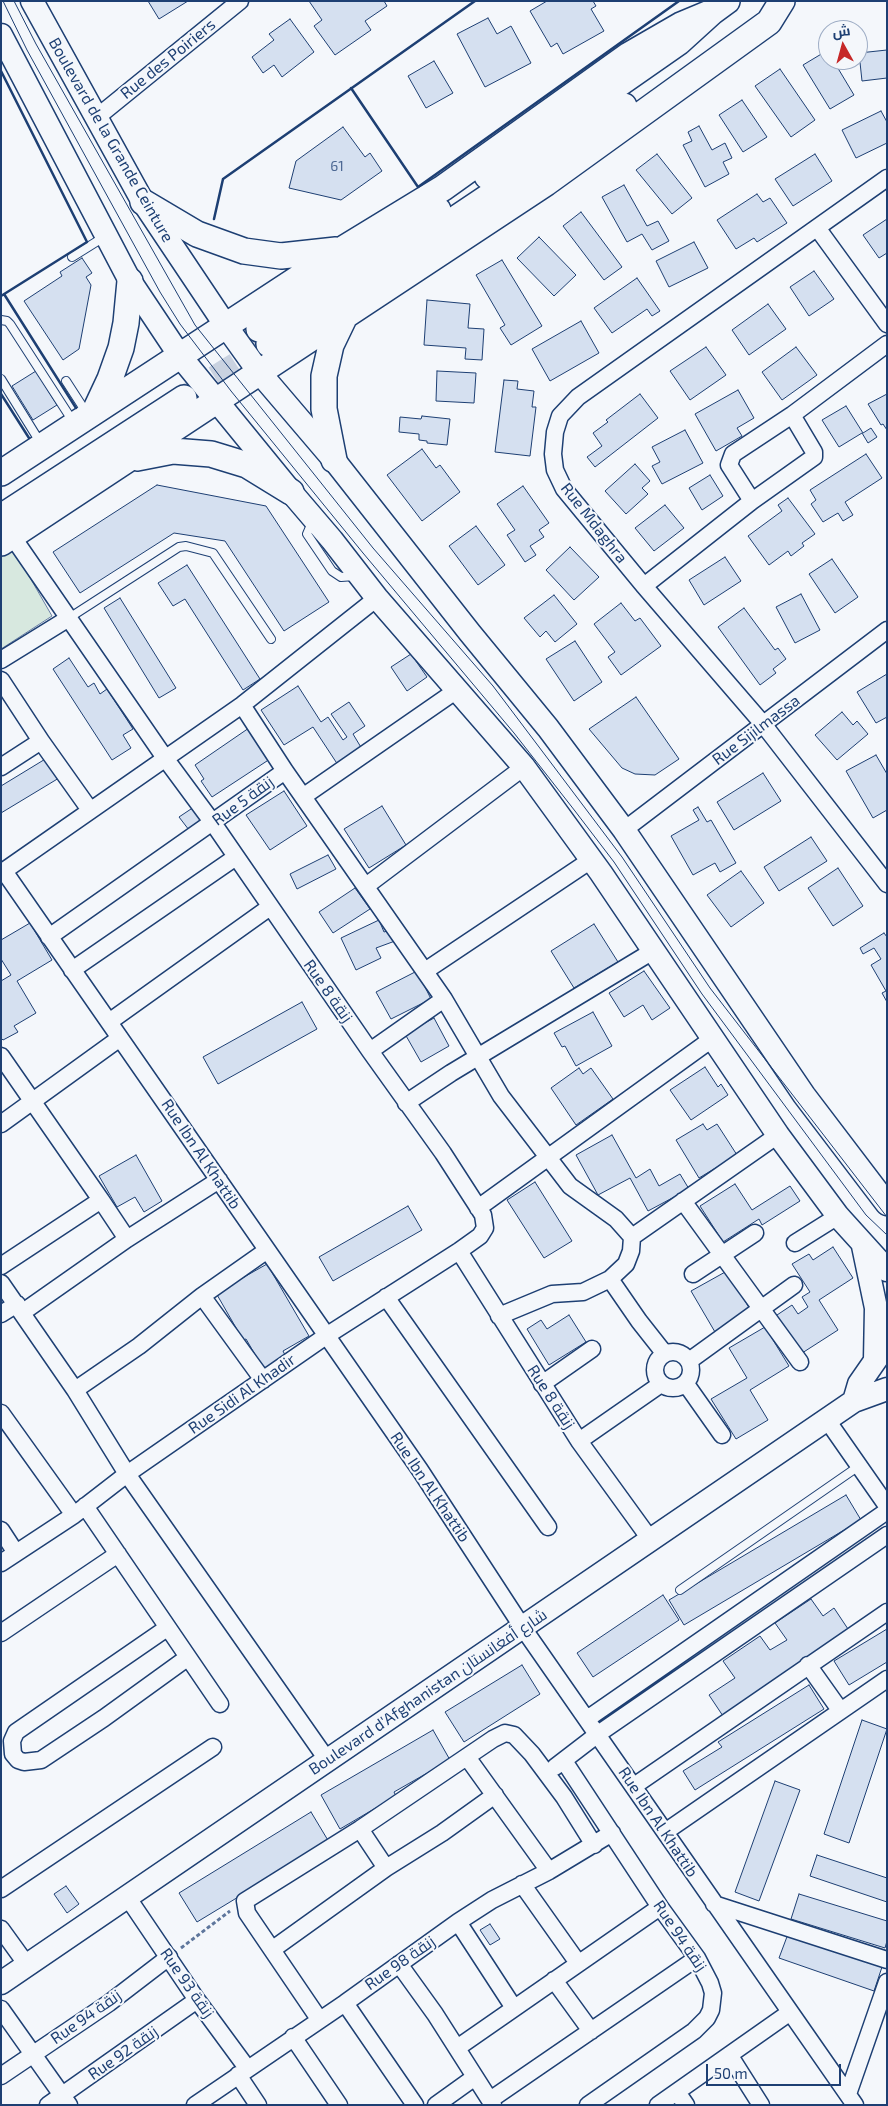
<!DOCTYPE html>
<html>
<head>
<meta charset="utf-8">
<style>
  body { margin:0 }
  #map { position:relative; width:888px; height:2106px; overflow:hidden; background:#f4f7fb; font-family:"Exo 2",Cairo,sans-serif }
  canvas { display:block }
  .frame { position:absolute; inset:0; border:2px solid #1d3f73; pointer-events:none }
  .north { position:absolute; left:818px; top:20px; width:50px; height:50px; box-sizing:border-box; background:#f4f7fb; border:1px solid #9eadc5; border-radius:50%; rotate:353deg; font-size:14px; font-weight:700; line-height:20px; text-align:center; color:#1d3f73 }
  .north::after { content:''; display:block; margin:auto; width:18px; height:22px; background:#c62828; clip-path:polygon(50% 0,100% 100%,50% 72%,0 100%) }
  .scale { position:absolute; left:706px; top:2064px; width:135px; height:22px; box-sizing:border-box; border:2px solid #1d3f73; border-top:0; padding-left:6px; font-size:15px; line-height:18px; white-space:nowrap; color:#1d3f73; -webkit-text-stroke:4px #f4f7fb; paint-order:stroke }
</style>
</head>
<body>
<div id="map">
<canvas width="888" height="2106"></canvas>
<div class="frame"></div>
<div class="north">ش</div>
<div class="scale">50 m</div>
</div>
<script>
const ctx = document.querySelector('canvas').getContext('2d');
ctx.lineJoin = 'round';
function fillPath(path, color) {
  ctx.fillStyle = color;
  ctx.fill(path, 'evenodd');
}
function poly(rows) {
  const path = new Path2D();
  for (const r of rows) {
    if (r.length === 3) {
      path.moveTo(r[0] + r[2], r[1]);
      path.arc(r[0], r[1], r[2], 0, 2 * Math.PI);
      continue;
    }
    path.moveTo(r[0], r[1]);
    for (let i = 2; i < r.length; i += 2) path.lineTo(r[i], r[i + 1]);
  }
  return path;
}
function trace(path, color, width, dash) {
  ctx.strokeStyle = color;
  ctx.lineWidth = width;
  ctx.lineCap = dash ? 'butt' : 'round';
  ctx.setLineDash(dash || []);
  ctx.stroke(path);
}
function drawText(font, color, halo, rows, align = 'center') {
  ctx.font = font + ' "Exo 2",Cairo,sans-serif';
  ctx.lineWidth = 4;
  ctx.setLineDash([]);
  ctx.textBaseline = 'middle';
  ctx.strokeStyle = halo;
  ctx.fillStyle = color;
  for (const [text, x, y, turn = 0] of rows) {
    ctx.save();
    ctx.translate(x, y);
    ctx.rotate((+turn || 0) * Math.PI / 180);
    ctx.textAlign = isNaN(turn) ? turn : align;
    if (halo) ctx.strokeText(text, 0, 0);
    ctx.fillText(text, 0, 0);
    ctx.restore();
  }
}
const green = poly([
  [13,548,52,616,1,649,1,555,13,548]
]);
const building = poly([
  [148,1,188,1,159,19,148,1],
  [309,1,384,1,387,6,365,21,371,30,335,55,314,26,322,20,309,1],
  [547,1,593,1,596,6,591,9,604,31,563,54,557,43,551,47,530,11,547,1],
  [488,18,497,34,511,26,531,63,485,87,457,34,488,18],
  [290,19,314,52,282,77,274,65,263,73,252,57,274,40,269,34,290,19],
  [828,50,828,60,833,60,854,95,830,109,803,65,828,50],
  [887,50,887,78,862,81,859,53,887,50],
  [434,61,453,93,426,108,408,76,434,61],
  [780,69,815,120,791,137,755,86,780,69],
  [742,100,767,137,743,152,719,115,742,100],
  [881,111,887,122,887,143,856,158,842,130,881,111],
  [699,126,712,150,725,143,732,158,723,162,729,174,705,187,683,145,692,141,688,132,699,126],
  [343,127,365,157,370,153,382,171,341,200,289,188,296,161,343,127],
  [657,154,692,198,672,214,636,170,657,154],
  [815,154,832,181,793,206,775,179,815,154],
  [624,185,647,226,658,221,669,241,652,250,642,234,627,242,602,197,624,185],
  [757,194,763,202,770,198,787,223,757,242,754,238,736,249,717,220,757,194],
  [581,212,622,267,604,280,563,226,581,212],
  [887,219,887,253,879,258,863,235,887,219],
  [539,237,576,275,554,296,517,258,539,237],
  [694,242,708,268,669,287,656,261,694,242],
  [82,258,92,273,86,277,91,285,79,349,63,360,24,301,62,276,60,272,82,258],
  [502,260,542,326,511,345,500,328,505,325,476,275,502,260],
  [814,271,834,299,809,316,790,287,814,271],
  [637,278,660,311,652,316,647,309,612,333,594,308,637,278],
  [427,300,470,304,468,328,484,329,482,360,465,359,466,348,424,345,427,300],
  [768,304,786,329,749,355,732,330,768,304],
  [581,321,599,353,550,381,532,349,581,321],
  [706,347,726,375,690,400,670,371,706,347],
  [796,347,817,375,782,400,762,372,796,347],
  [36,371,57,405,33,420,12,386,36,371],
  [437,371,476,373,474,403,436,401,437,371],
  [504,380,518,381,517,389,534,391,532,407,536,407,530,456,495,452,504,380],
  [738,390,754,418,737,428,742,436,716,451,695,414,738,390],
  [640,394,658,418,595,467,587,457,602,446,593,433,608,422,606,420,640,394],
  [887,394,887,430,883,424,881,425,868,404,887,394],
  [846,406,863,433,871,428,877,437,868,443,862,433,839,447,822,420,846,406],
  [422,416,450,419,447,445,427,443,427,441,419,440,419,434,399,432,400,417,421,419,422,416],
  [685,430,703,463,662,484,652,466,660,462,652,447,685,430],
  [422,449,436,468,440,465,460,492,422,521,387,475,422,449],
  [866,454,882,478,845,502,853,515,843,521,838,513,823,522,811,504,816,500,810,490,866,454],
  [635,464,650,481,642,488,648,494,626,514,605,491,635,464],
  [710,475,723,496,702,510,689,488,710,475],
  [157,485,266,506,329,602,284,631,225,541,174,533,80,593,53,552,157,485],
  [523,486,549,523,539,530,544,537,530,546,536,555,525,562,507,535,515,530,497,504,523,486],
  [788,498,815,534,802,543,804,546,791,556,788,551,769,565,748,536,782,511,778,505,788,498],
  [665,505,684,528,654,551,635,528,665,505],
  [476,526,505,565,478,585,449,546,476,526],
  [570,547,599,577,574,600,546,570,570,547],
  [725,557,741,581,704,605,689,580,725,557],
  [832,559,858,597,835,613,809,574,832,559],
  [187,565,260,679,243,690,185,599,173,606,158,583,187,565],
  [801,594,820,630,795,643,776,607,801,594],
  [554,595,577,624,555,642,546,631,540,637,524,618,554,595],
  [120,598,176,688,159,698,104,608,120,598],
  [621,603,635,621,640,618,661,646,621,675,608,657,615,652,594,624,621,603],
  [744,608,775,650,778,648,786,659,773,669,776,673,760,685,718,627,744,608],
  [575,641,602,682,574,701,546,659,575,641],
  [411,654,427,677,407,691,391,667,411,654],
  [69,658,88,687,94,683,100,694,107,689,133,729,123,735,131,748,112,760,53,669,69,658],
  [887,674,887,717,876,723,857,692,887,674],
  [298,686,321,722,328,717,343,740,347,737,331,714,349,702,365,726,353,734,362,749,338,765,313,727,284,745,261,710,298,686],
  [636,697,679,759,655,775,635,774,622,768,589,729,636,697],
  [842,712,853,725,857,721,868,734,837,760,815,735,842,712],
  [249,728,270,759,212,797,201,781,204,779,195,765,249,728],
  [876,755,887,774,887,810,873,818,846,771,876,755],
  [47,758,59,778,1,813,1,786,47,758],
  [763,773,781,801,734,830,717,802,763,773],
  [284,791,307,826,270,850,246,815,284,791],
  [197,805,206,817,189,830,179,817,197,805],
  [382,806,406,845,369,868,344,829,382,806],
  [698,807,707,822,711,820,736,863,720,872,715,863,693,875,671,836,699,820,693,810,698,807],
  [811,837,827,861,779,891,764,867,811,837],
  [328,855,336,869,297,889,290,874,328,855],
  [838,868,863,906,833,926,808,888,838,868],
  [741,871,764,903,731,927,707,895,741,871],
  [355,888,370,909,333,933,319,912,355,888],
  [379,920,384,932,390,930,395,941,376,948,381,958,356,970,341,938,379,920],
  [30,923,52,960,17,981,36,1013,14,1026,18,1032,3,1040,1,1038,1,981,11,975,1,959,1,940,30,923],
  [594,924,618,962,574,988,551,951,594,924],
  [884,933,887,937,887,1002,882,993,886,991,871,965,881,959,874,948,863,954,860,948,884,933],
  [417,971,431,999,391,1019,376,992,417,971],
  [644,971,670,1008,652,1020,643,1005,624,1017,609,993,644,971],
  [302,1002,317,1029,218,1084,203,1057,302,1002],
  [593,1012,612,1046,576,1066,565,1046,562,1047,554,1033,593,1012],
  [434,1018,449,1046,421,1062,405,1034,434,1018],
  [705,1067,718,1087,721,1084,728,1095,691,1120,670,1090,705,1067],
  [579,1068,583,1074,591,1068,613,1099,576,1125,551,1088,579,1068],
  [703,1124,707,1130,717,1124,737,1155,699,1178,676,1140,703,1124],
  [612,1135,636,1178,650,1169,659,1186,680,1174,689,1189,648,1211,630,1178,598,1195,576,1155,612,1135],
  [136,1155,162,1201,144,1212,135,1197,117,1207,99,1176,136,1155],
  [535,1182,572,1241,544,1258,507,1200,535,1182],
  [735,1184,752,1210,790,1186,800,1201,762,1225,759,1219,723,1242,700,1206,735,1184],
  [408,1206,422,1230,333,1281,319,1257,408,1206],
  [833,1247,853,1278,819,1300,838,1330,799,1355,774,1317,792,1305,798,1314,808,1307,802,1297,810,1292,792,1264,809,1254,813,1260,833,1247],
  [267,1264,309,1336,283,1351,286,1357,264,1370,246,1339,243,1340,216,1293,267,1264],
  [727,1271,751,1311,715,1332,691,1291,727,1271],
  [569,1315,586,1342,549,1365,527,1329,541,1320,547,1329,569,1315],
  [765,1327,789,1366,750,1390,768,1420,736,1439,711,1399,747,1378,729,1348,765,1327],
  [846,1495,861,1520,684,1625,669,1600,846,1495],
  [663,1595,679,1620,593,1677,577,1653,663,1595],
  [811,1599,823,1616,834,1608,850,1632,723,1716,709,1695,735,1678,723,1661,760,1636,770,1650,787,1640,775,1623,811,1599],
  [887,1629,887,1662,849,1685,834,1661,887,1629],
  [522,1665,540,1694,464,1742,445,1712,522,1665],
  [809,1685,824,1709,695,1790,683,1771,722,1747,718,1742,809,1685],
  [862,1720,887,1729,849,1843,824,1834,862,1720],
  [433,1730,450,1760,394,1792,396,1796,340,1829,321,1795,433,1730],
  [775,1781,800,1790,759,1901,735,1892,775,1781],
  [311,1812,329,1842,197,1922,179,1893,311,1812],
  [817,1855,887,1878,887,1902,810,1876,817,1855],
  [66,1886,79,1904,67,1913,54,1894,66,1886],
  [799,1894,887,1921,887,1941,885,1948,791,1919,799,1894],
  [490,1924,500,1939,490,1945,480,1930,490,1924],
  [788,1934,882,1967,874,1991,779,1958,788,1934]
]);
const primaryTunnel = poly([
  [184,398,269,344]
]);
const path = poly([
  [181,1948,230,1911]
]);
const lane = poly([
  [72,257,104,237],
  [1,320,7,321,10,324,74,423],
  [1,379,40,442],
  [66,381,86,412],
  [313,520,307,534,332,571,341,577,355,576],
  [69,618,179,547,186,546,213,553,271,639],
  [680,1590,859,1466]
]);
const street = poly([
  [96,118,240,1],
  [887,178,578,397,560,416,555,432,553,454,555,470,564,489,644,586,763,724,887,884],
  [818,229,887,324],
  [752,501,729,465,733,454,792,415,887,344],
  [644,586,752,501,814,457,814,452,792,415],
  [1,660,69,618],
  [1,680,41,741,90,810],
  [242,705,285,771,444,999,501,1096,570,1186,616,1219,632,1237,631,1251,626,1264,610,1279,583,1292,552,1294,499,1316],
  [1,767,41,741],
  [304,796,457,690],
  [624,830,887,630],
  [4,871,420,1470,523,1628,855,2105],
  [1,873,242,705,377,598],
  [366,886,524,767],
  [49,937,285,771],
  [72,970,236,857],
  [425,971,591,860],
  [109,1022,270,907],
  [370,1051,444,999],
  [1,1056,101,1200,1,1266],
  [406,1103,451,1073,653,951],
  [1,1124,120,1038],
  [101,1200,127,1239],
  [683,1201,800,1362],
  [478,1208,712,1039],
  [632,1237,778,1135],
  [795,1243,838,1216],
  [459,1251,579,1441,650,1539],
  [693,1274,755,1233],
  [610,1279,639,1321,665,1354],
  [1,1283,75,1390,127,1474,328,1761],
  [202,1296,263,1380],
  [386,1297,548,1527],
  [23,1312,127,1239,219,1180],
  [1,1314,17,1304],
  [673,1370,18],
  [689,1361,794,1285],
  [542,1384,592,1349],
  [686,1384,722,1435],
  [75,1390,139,1346,202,1296,266,1251],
  [1,1413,74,1515],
  [827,1420,887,1506],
  [579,1441,661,1384],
  [85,1506,220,1704],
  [1,1530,16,1553],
  [1,1563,74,1515,127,1474,326,1336,459,1251,480,1236,485,1228,483,1215,443,1153,370,1051,213,823,165,758,12,536],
  [167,1628,16,1732,12,1741,13,1754,18,1760,24,1762,41,1760,104,1718,187,1658],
  [1,1633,118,1554],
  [808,1665,840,1710],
  [587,1719,887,1511],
  [467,1757,549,1871],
  [564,1761,660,1907,697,1958,710,1983,713,1993,711,2010,707,2018,694,2031,588,2105],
  [555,1767,598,1734,887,1535],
  [634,1786,887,1612],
  [360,1829,386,1868],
  [665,1832,887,1679],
  [522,1884,578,1963],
  [1,1889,213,1747],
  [128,1898,197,2000,247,2068],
  [714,1904,887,1960],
  [458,1922,514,2008],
  [1,1929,27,1965],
  [273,1949,386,1868,442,1833,495,1795],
  [399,1964,435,2014,493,2105],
  [554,1980,591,2031],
  [345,2003,415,2105],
  [1,2009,69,2105],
  [319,2019,247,1913,245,1901,360,1829,493,1739,505,1733,514,1735,532,1754,564,1797,594,1845],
  [293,2037,339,2105],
  [457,2048,660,1907],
  [730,2056,761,2105],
  [238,2075,258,2105],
  [1,2076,109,2003,169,1957],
  [677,2092,686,2105],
  [848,2094,887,1982],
  [490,2100,697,1958],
  [48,2105,197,2000],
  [195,2105,345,2003,458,1922,492,1900,549,1871,612,1833],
  [436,2105,475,2077],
  [658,2105,789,2013]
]);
const secondary = poly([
  [32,1,143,202,226,326,259,372,334,460,470,633,548,728,624,830,804,1095,887,1204],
  [1,35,130,281,180,356,291,492,332,540,377,598,524,767,601,873,778,1135,838,1216,887,1270],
  [863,1246,876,1308,875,1360],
  [854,1401,859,1384,884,1348],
  [1,1983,854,1401,887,1389]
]);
const primary = poly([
  [487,176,679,42,712,12,727,1],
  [143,202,197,234,244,251,281,256,336,250],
  [259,329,438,210],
  [269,344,624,106],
  [95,411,110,379,121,348,126,323,130,281],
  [137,458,173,451,211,454,247,465,291,492],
  [334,460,324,409,324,376,331,345,344,318],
  [1,473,343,249,443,188,629,55,681,25,712,12],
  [1,517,184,398],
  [1,543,546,183,769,22,782,1]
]);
const tram = poly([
  [3,1,27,50,160,292,180,324,231,391,363,553,514,733,575,811,614,862,702,994,866,1215,887,1235],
  [14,1,36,44,195,325,373,548,493,686,622,857,710,988,887,1217]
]);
const wall = poly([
  [1,71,87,242,1,296],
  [351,88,418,187,679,1],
  [214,219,223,179,475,1],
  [4,294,76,408],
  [1,394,29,438]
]);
const numberNames = [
  ["61",337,166]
];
const streetNames = [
  ["Rue des Poiriers",168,59,-39],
  ["Boulevard de la Grande Ceinture",111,140,60],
  ["Rue Mdaghra",594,523,52],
  ["Rue Sijilmassa",756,730,-37],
  ["Rue 5 زنقة",243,801,-36],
  ["Rue 8 زنقة",328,991,55],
  ["Rue Ibn Al Khattib",201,1154,56],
  ["Rue Sidi Al Khadir",242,1394,-35],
  ["Rue 8 زنقة",551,1397,57],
  ["Rue Ibn Al Khattib",430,1487,56],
  ["Boulevard d'Afghanistan شارع أفغانستان",428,1692,-34],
  ["Rue Ibn Al Khattib",658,1822,56],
  ["Rue 94 زنقة",680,1936,56],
  ["Rue 98 زنقة",400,1963,-35],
  ["Rue 93 زنقة",187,1983,55],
  ["Rue 94 زنقة",86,2017,-35],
  ["Rue 92 زنقة",123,2053,-35]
];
fillPath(green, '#d7e8df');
trace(green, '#687fa3', 1);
fillPath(building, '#d5e0f0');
trace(building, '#1d3f73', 1);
trace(primaryTunnel, '#c9d2e0', 25, [25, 12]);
trace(lane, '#1d3f73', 10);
trace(street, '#1d3f73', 19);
trace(secondary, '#1d3f73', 25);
trace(primary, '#1d3f73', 28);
trace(path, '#5e769c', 3, [4, 2.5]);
trace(lane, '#f4f7fb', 8);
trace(street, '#f4f7fb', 16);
trace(secondary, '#f4f7fb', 22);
trace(primary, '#f4f7fb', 25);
trace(tram, '#1d3f73', 1);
trace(wall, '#1d3f73', 2.5);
drawText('14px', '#4b6792', null, numberNames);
drawText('16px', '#1d3f73', '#f4f7fb', streetNames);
</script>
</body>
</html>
